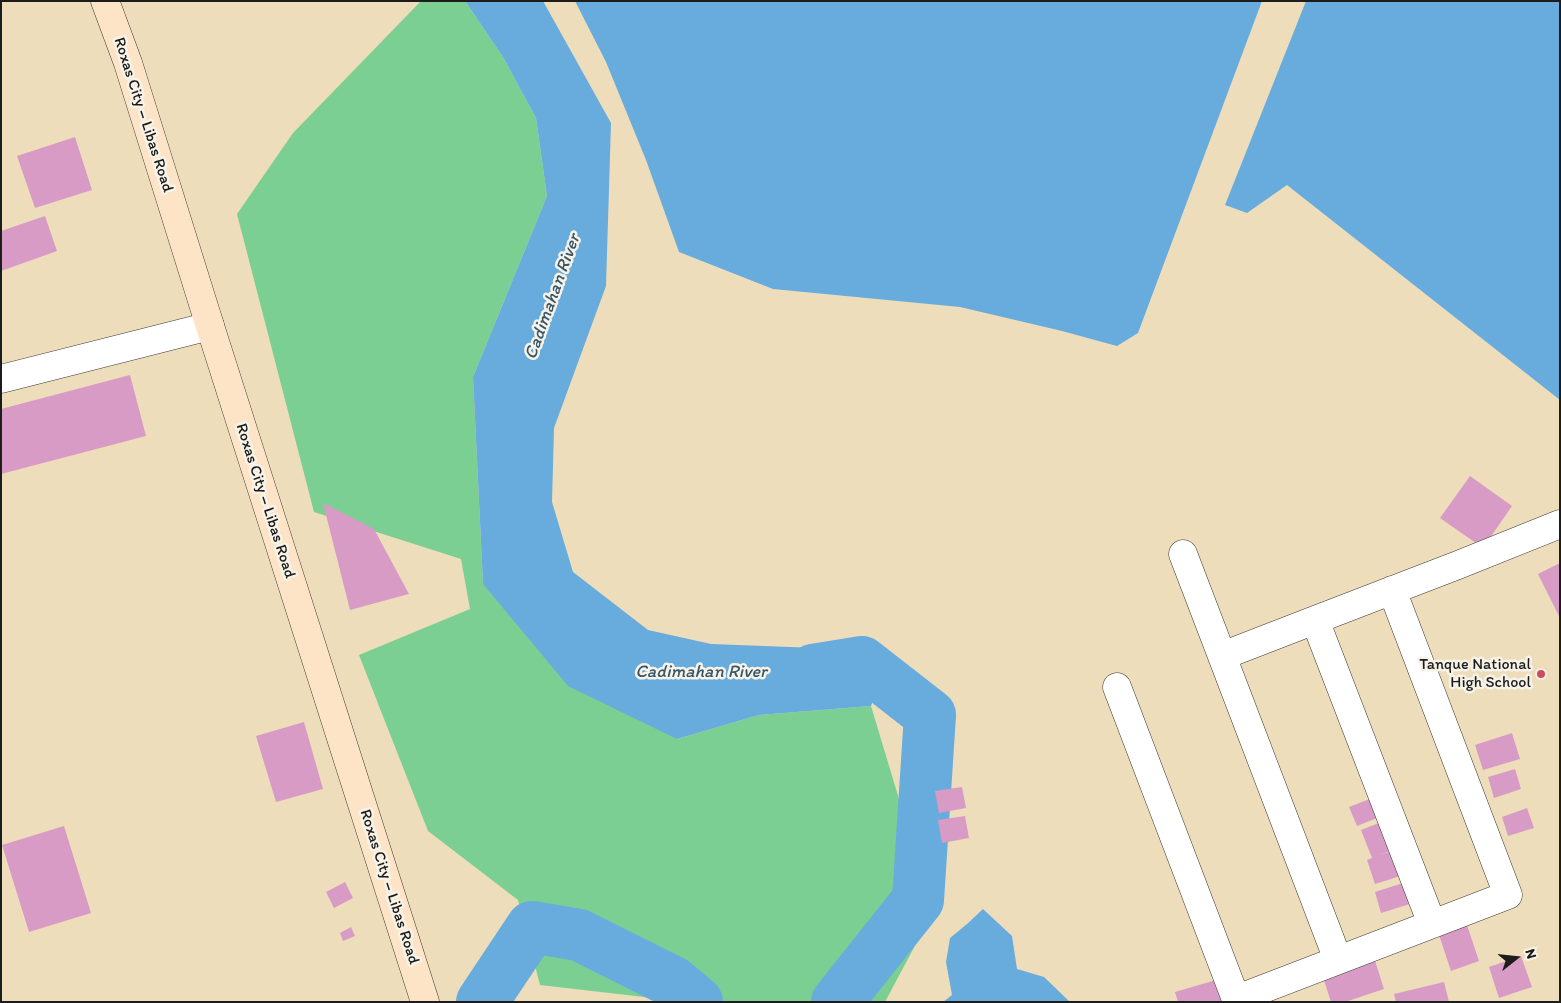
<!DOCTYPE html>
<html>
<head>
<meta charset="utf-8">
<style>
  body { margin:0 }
  #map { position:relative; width:1561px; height:1003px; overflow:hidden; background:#edb; font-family:Itim,sans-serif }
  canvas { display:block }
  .frame { position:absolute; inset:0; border:2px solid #1c1c1c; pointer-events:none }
  .north { position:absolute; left:1491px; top:933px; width:50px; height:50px; -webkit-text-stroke:4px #f7f3e8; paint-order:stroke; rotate:74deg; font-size:14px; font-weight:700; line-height:20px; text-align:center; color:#1c1c1c }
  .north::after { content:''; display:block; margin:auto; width:18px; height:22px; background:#1c1c1c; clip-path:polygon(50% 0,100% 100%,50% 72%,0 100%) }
</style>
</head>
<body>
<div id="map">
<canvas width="1561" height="1003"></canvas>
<div class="frame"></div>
<div class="north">N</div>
</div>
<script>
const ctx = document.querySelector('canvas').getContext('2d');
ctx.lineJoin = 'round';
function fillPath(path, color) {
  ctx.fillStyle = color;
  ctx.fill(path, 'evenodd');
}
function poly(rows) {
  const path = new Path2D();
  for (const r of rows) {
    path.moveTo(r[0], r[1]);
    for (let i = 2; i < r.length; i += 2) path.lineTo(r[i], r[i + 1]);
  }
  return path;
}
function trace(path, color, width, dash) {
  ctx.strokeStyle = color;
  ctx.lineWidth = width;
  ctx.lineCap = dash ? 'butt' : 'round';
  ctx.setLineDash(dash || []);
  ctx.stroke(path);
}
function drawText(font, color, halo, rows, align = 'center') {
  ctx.font = font + ' Itim,sans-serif';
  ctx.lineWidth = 5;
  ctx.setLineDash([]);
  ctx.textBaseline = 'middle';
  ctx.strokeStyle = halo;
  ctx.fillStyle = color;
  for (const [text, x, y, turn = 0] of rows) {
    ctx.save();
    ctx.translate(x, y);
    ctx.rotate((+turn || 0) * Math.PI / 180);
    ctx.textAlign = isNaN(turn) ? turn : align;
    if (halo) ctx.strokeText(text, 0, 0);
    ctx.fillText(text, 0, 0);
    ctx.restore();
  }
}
const green = poly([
  [421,1,465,1,503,57,536,118,547,196,473,377,483,584,677,739,759,715,871,706,933,912,885,1002,654,1002,653,998,540,985,518,900,428,831,359,655,470,609,461,559,314,512,237,214,293,133]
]);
const water = poly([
  [465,1,543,1,611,123,606,286,554,428,552,502,573,572,648,630,711,644,817,648,887,658,871,706,759,715,677,739,568,686,483,584,473,377,547,196,536,118,503,57],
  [575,1,1262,1,1138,333,1117,346,1062,331,960,307,773,289,679,252,646,160,606,62],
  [1306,1,1560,1,1560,400,1287,185,1247,213,1225,205],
  [983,909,1012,936,1017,969,1044,977,1070,1002,943,1002,952,995,946,962,950,938,967,924]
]);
const river = poly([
  [813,670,862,662,930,715,918,900,837,1002],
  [482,1002,532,927,579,935,673,982,697,1002]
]);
const building = poly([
  [75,137,92,190,35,208,17,156],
  [45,216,57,251,1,271,1,231],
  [130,375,146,436,1,474,1,409],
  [1470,476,1512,506,1483,548,1440,518],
  [323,503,374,529,409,594,350,610],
  [1560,563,1560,618,1538,574],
  [304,722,323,789,276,802,256,736],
  [1512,733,1520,759,1483,770,1475,745],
  [1515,769,1521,789,1494,798,1488,777],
  [962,787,966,808,939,813,935,791],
  [1380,795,1387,814,1357,826,1349,807],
  [1527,808,1534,828,1508,836,1502,817],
  [965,816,969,838,942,843,938,820],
  [1389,819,1400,847,1380,855,1401,848,1410,873,1375,884,1367,860,1372,858,1361,830],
  [64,826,91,913,29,932,2,845],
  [345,882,353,898,334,908,326,892],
  [1406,882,1413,903,1381,913,1375,892],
  [1466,922,1479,961,1451,971,1438,932],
  [351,927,355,936,343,941,340,933],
  [1372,951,1384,989,1345,1002,1331,1002,1320,968],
  [1521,956,1532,987,1499,998,1489,967],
  [1216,980,1223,1002,1178,1002,1175,992],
  [1444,982,1449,1002,1396,1002,1394,994]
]);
const street = poly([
  [1,379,210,326],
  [1183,554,1222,656,1315,620,1432,924],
  [1315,620,1458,565,1560,524],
  [1222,656,1338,960],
  [1117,687,1237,1002],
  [1237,999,1508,895,1392,590]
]);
const secondary = poly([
  [105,1,128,63,210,326,425,1002]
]);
const markers = [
  [1541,674,5,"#d1495b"]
];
const streetNames = [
  ["Roxas City – Libas Road",143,115,72],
  ["Roxas City – Libas Road",265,501,72],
  ["Roxas City – Libas Road",389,887,72]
];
const poiNames = [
  ["Tanque National",1531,665],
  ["High School",1531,683]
];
const waterNames = [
  ["Cadimahan River",553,297,-70],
  ["Cadimahan River",701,672]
];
fillPath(green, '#7bcf92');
fillPath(water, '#68acdd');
trace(river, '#68acdd', 52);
fillPath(building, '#d89bc5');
trace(street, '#3c3934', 29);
trace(secondary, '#3c3934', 29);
trace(street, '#fff', 28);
trace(secondary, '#fee4c6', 28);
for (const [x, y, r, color] of markers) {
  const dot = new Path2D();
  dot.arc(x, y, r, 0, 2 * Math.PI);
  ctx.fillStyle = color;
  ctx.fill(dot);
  trace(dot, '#f7f3e8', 2);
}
drawText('16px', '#1c1c1c', '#f7f3e8', streetNames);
drawText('16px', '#1c1c1c', '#f7f3e8', poiNames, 'right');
drawText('italic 18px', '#3a5669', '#f7f3e8', waterNames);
</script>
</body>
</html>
